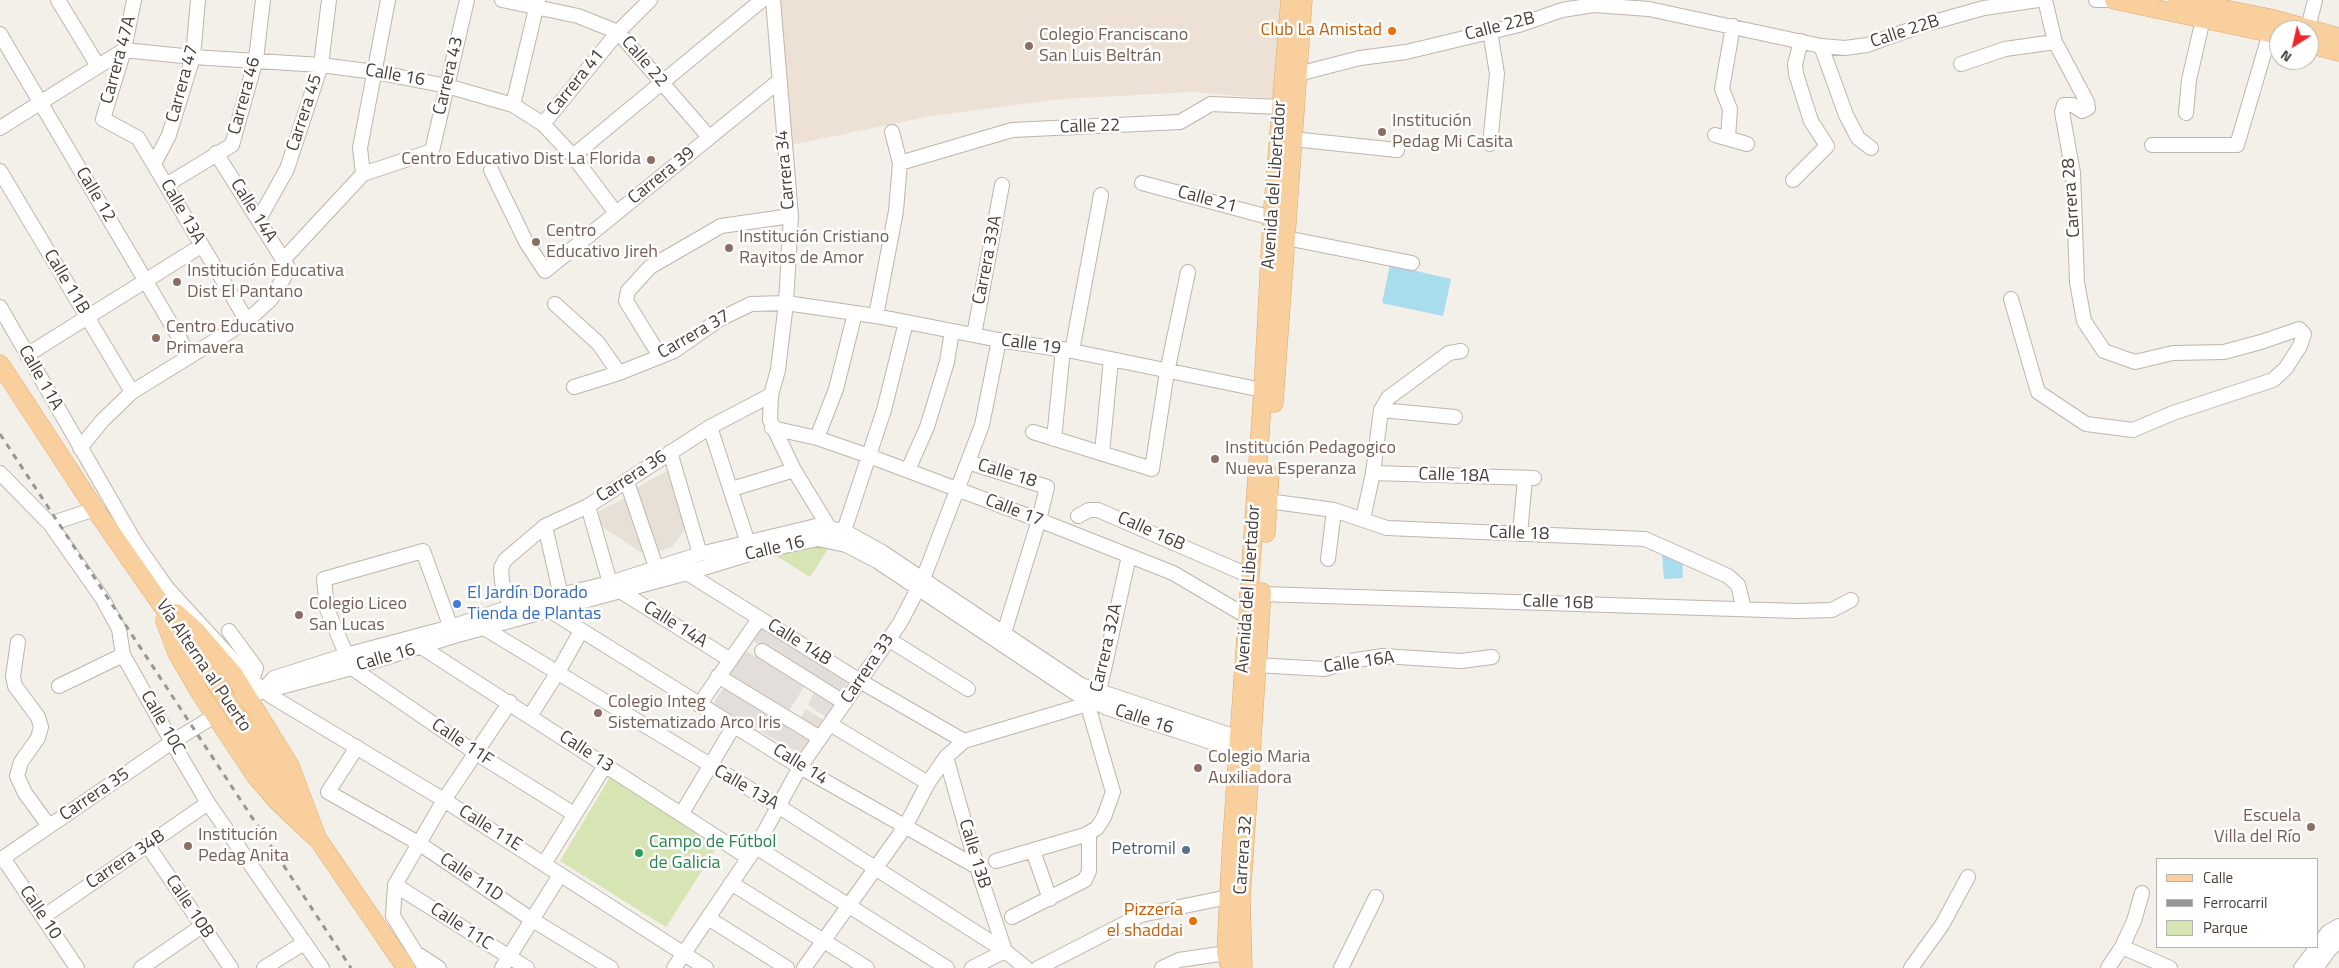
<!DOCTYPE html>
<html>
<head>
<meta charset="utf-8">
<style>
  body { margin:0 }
  #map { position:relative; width:2339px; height:968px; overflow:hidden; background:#f3efe9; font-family:"Titillium Web",sans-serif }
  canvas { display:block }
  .legend { position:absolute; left:2156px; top:858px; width:162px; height:90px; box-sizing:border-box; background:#fff; border:1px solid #b5b2af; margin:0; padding:6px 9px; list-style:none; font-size:15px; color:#473e38 }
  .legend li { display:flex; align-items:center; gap:10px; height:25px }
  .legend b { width:25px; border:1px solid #b5b2af }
  .north { position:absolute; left:2269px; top:20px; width:50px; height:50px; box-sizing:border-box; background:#fff; border:1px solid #b5b2af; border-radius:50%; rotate:215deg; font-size:14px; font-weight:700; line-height:20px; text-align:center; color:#473e38 }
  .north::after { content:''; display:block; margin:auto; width:18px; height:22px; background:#ee2528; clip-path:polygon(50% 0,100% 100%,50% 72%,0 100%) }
</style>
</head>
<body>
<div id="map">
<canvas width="2339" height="968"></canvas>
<ul class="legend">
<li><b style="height:6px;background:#f9d09d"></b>Calle</li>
<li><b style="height:6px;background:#979797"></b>Ferrocarril</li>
<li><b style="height:14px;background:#d7e5b4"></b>Parque</li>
</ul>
<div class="north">N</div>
</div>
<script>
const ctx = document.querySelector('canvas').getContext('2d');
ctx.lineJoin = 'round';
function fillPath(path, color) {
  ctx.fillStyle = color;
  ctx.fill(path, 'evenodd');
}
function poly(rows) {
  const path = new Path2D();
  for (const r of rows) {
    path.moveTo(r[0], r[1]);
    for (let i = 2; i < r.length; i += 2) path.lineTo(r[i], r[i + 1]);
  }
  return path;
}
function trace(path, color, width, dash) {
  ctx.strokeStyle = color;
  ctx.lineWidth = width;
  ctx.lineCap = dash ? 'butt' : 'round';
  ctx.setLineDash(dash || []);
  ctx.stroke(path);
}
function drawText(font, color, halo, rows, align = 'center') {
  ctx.font = font + ' "Titillium Web",sans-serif';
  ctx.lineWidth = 5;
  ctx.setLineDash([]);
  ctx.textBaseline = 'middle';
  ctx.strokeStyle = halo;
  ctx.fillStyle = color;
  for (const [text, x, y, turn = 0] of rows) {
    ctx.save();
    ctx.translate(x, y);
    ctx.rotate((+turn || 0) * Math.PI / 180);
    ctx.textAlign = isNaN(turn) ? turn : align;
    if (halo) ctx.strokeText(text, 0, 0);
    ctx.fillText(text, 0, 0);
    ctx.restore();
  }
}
const residential = poly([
  [669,470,693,519,672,547,655,553,634,489],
  [625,498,645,555,600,525,599,511]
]);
const industrial = poly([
  [761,626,849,680,839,696,752,640],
  [744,650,805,685,788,713,728,678],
  [726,684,816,738,804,756,713,704],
  [815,690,836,702,827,718,808,705],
  [806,709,825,721,817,733,797,723]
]);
const education = poly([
  [776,0,1280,0,1277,99,1192,92,1061,99,931,116,786,146]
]);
const green = poly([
  [816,544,830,546,810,577,775,555,780,550],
  [610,777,719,844,666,927,560,861]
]);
const water = poly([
  [1390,265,1451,279,1443,316,1382,303],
  [1682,552,1683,578,1664,579,1662,554]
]);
const minor = poly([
  [58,0,98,66],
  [134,0,124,50,103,119,138,138,247,321],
  [502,0,578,16,618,32,709,137],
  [773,0,791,216,786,303,778,370,771,395,770,420,794,470,830,529],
  [2096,0,2116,0],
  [2308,28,2315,0],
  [1490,31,1497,74,1490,144],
  [0,34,190,356],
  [1821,46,1846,115,1858,138,1871,148],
  [1961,64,2005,49,2055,42],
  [1298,74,1360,58,1406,52,1519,25,1562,10,1594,5,1649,9,1821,46,1845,48,1867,45,1923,25,1984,8,2038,0],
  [513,105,538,0],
  [2186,113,2189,80,2203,19],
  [543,124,618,32,650,0],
  [0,128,124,50,193,57,321,65,375,72,447,86,513,105,543,124,573,156,616,213],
  [1715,135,1747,144],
  [1728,138,1730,109,1722,89,1733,26],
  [1293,139,1397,150],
  [2152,145,2237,145,2270,33],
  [573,156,762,0],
  [900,163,1012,130,1180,122,1211,104,1280,107],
  [154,164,169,135,193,57,198,0],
  [491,170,526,242,545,271,779,81],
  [0,171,132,392],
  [363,174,360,148,388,0],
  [1793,180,1827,146,1811,121,1796,74,1795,64,1801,41],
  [1142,183,1272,218],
  [166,185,232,145,256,59,263,0],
  [259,219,287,169,321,65,329,0],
  [1286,238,1412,263],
  [283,260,363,174,432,151,467,0],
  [2011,299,2038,392,2086,424,2133,430,2173,413,2273,380,2286,368,2300,346,2304,334,2299,329,2261,342,2224,352,2173,353,2135,362,2104,351,2084,321,2077,282,2073,173,2062,112,2064,105,2073,105,2082,111,2088,108,2087,102,2055,42,2045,0],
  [555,304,598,343,619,373],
  [0,307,135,542,167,588,252,681,271,696,444,800,706,968],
  [876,316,896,211,900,163,892,132],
  [974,335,1002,185],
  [1072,351,1101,195],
  [27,355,201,246],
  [660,356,626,301,628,291,650,267,721,226,791,216],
  [574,387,619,373,674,351,720,319,751,304,786,303,876,316,999,340,1072,351,1272,392],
  [1381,410,1455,417],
  [710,427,748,543],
  [772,428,817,438,869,456,1039,520,1173,573,1248,617],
  [1033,432,1152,469,1167,372,1188,272],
  [817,438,836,389,855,313],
  [1054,439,1063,349],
  [80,448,102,421,132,392,247,321,271,299,289,269,216,153],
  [670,452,700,554],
  [1102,453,1111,359],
  [968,462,1047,487,1039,520,1004,633],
  [908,470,927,427,947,362,952,331],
  [0,473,50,524,102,598,119,629,123,655,172,742,208,803,322,968],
  [1373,473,1534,478],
  [627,482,657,570],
  [732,489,794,470],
  [1268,501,1334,510,1387,528,1645,539,1728,576,1738,585,1744,609],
  [588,506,610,583],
  [1078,516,1089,510,1098,510,1250,576],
  [1363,519,1373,473,1381,410,1388,398,1449,353,1461,351],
  [50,524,95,509],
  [545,526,561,596],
  [844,531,884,410,906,322],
  [1520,534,1525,478],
  [1328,559,1334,510],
  [687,573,860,681,964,741],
  [620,591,729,659],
  [1261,594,1798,611,1832,610,1851,600],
  [510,607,502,582,501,568,505,560,545,526,588,506,710,427,771,395],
  [549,610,800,767,977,867],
  [484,628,778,806,1005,951,1026,968],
  [229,631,256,668,252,681],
  [454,636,423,551,324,579,327,609,352,668,476,753,574,814],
  [888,639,968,689],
  [18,642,13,676,15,686,38,717,41,727,38,738,21,762,17,776,25,793,49,826],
  [423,648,749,858],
  [762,651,845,703],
  [1256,665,1324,669,1350,661,1383,656,1461,661,1492,657],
  [718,676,820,738],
  [59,686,123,655],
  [263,690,274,678,346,655,451,627,510,607,610,583,700,554,816,526,844,531,882,552,1081,685,1248,741],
  [699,705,759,619],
  [530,716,558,672,581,631],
  [830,724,928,783],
  [357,747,328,792,420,844,531,919,611,968],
  [946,757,977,867,1005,951],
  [682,813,735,724],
  [148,846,231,968],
  [756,847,947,968],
  [1033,851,1050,899],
  [3,858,77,968],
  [0,860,172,742,247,696,352,668,454,636,687,573,756,552,818,539,846,545,877,561,1075,693,1107,708,1248,754],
  [996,861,1085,835,1097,828,1104,817,1113,792,1088,706],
  [544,864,606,764],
  [731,883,867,968],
  [395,885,527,968],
  [43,917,208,803],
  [1012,917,1085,880,1089,871,1089,834],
  [708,918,787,968],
  [2318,946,2328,932,2339,926],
  [2122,947,2170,968],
  [419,955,439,968],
  [141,968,202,926],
  [264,968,304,943],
  [425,968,393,916,395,885,444,800,510,702],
  [502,968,560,875],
  [674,968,756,847,800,767,900,623,923,579,982,425,999,340],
  [804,968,905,827,928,783,946,757,964,741,1094,702,1099,692,1129,556],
  [972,968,1005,951],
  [1038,968,1141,915,1228,897],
  [1162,968,1179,960,1226,953],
  [1341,968,1376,897],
  [1911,968,1942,925,1968,877],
  [2108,968,2122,947,2134,921,2142,893],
  [2301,968,2317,947],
  [2316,968,2330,949,2339,941]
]);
const major = poly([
  [2114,0,2279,35],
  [2178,0,2270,18,2339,37],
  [2309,44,2339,52],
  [0,364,95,509,213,679],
  [1274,403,1303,0],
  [1266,533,1270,474],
  [176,613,196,631,234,675,290,766,318,840],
  [165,621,177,653,199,691,255,775,277,801,315,837],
  [240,720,299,810],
  [313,832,406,968],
  [1230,968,1226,953,1231,853,1263,390,1272,218,1290,0],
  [1243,968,1241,899,1262,592]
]);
const rail = poly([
  [0,434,351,968]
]);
const majorBridge = poly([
  [213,679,240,720]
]);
const markers = [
  [1392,31,5,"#e8710a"],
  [1029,46,5,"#8d6e63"],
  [1382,132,5,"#8d6e63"],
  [651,160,5,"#8d6e63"],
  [536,242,5,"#8d6e63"],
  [729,248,5,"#8d6e63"],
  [177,282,5,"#8d6e63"],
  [156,338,5,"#8d6e63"],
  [1215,459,5,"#8d6e63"],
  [457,604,5,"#3f7fe0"],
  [299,615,5,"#8d6e63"],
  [598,713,5,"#8d6e63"],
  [1198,768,5,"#8d6e63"],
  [2311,827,5,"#8d6e63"],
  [188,846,5,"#8d6e63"],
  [1186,850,5,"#5c6f8a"],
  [639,853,5,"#2e9e5b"],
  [1193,921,5,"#e8710a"]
];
const streetNames = [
  ["Calle 22B",1500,27,-14],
  ["Calle 22B",1905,32,-18],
  ["Carrera 47A",119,60,-75],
  ["Calle 22",644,62,49],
  ["Calle 16",395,76,10],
  ["Carrera 43",449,76,-77],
  ["Carrera 41",576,83,-51],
  ["Carrera 47",183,84,-75],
  ["Carrera 46",245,96,-75],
  ["Carrera 45",305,113,-72],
  ["Calle 22",1090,127,-2],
  ["Carrera 34",786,170,-95],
  ["Carrera 39",662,176,-39],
  ["Avenida del Libertador",1275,185,-86],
  ["Calle 12",95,195,59],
  ["Carrera 28",2072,198,-94],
  ["Calle 21",1207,200,15],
  ["Calle 14A",253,211,58],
  ["Calle 13A",182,212,60],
  ["Carrera 33A",988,260,-79],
  ["Calle 11B",66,282,59],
  ["Carrera 37",694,335,-30],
  ["Calle 19",1031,345,8],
  ["Calle 11A",40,378,60],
  ["Calle 18",1007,474,17],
  ["Calle 18A",1454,476,2],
  ["Carrera 36",632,477,-33],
  ["Calle 17",1014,511,21],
  ["Calle 16B",1151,532,24],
  ["Calle 18",1519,534,2],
  ["Calle 16",775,549,-13],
  ["Avenida del Libertador",1249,589,-86],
  ["Calle 16B",1558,603,2],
  ["Calle 14A",675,625,32],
  ["Calle 14B",799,643,32],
  ["Carrera 32A",1107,648,-77],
  ["Calle 16",386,658,-16],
  ["Calle 16A",1359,663,-8],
  ["Vía Alterna al Puerto",203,666,56],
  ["Carrera 33",868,669,-56],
  ["Calle 16",1144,720,18],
  ["Calle 10C",162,723,60],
  ["Calle 11F",462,743,34],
  ["Calle 13",586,752,33],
  ["Calle 14",800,765,32],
  ["Calle 13A",746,788,30],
  ["Carrera 35",95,795,-34],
  ["Calle 11E",490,829,32],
  ["Calle 13B",974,854,73],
  ["Carrera 32",1244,855,-86],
  ["Carrera 34B",126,860,-34],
  ["Calle 11D",471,878,34],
  ["Calle 10B",189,907,56],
  ["Calle 10",40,913,56],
  ["Calle 11C",461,927,33]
];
const foodNames = [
  ["Club La Amistad",1382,31],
  ["Pizzería",1183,911],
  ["el shaddai",1183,932]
];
const educationNames = [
  ["Colegio Franciscano",1039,36],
  ["San Luis Beltrán",1039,57],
  ["Institución",1392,122],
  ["Pedag Mi Casita",1392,143],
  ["Centro Educativo Dist La Florida",641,160,"right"],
  ["Centro",546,232],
  ["Educativo Jireh",546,253],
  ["Institución Cristiano",739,238],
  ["Rayitos de Amor",739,259],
  ["Institución Educativa",187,272],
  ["Dist El Pantano",187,293],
  ["Centro Educativo",166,328],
  ["Primavera",166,349],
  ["Institución Pedagogico",1225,449],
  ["Nueva Esperanza",1225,470],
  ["Colegio Liceo",309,605],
  ["San Lucas",309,626],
  ["Colegio Integ",608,703],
  ["Sistematizado Arco Iris",608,724],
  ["Colegio Maria",1208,758],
  ["Auxiliadora",1208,779],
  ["Escuela",2301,817,"right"],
  ["Villa del Río",2301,838,"right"],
  ["Institución",198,836],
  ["Pedag Anita",198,857]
];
const shopNames = [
  ["El Jardín Dorado",467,594],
  ["Tienda de Plantas",467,615]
];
const leisureNames = [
  ["Campo de Fútbol",649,843],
  ["de Galicia",649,864]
];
const serviceNames = [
  ["Petromil",1176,850]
];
fillPath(residential, '#e7e0d7');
fillPath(industrial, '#e3deda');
fillPath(education, '#ece1d4');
fillPath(green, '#d7e5b4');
fillPath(water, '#a9dced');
trace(minor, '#bfb5ac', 16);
trace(major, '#ddaa6d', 19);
trace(minor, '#fff', 14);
trace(major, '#f9d09d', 18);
trace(rail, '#979797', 3, [6, 6]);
trace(majorBridge, '#ddaa6d', 19, []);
trace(majorBridge, '#f9d09d', 18);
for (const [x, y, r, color] of markers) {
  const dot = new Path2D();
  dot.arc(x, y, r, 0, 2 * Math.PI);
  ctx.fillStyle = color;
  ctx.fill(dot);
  trace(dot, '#fff', 2);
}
drawText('18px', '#473e38', '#fff', streetNames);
drawText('18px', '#c56008', '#fff', foodNames, 'right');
drawText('18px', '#785e54', '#fff', educationNames, 'left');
drawText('18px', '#366cbe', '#fff', shopNames, 'left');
drawText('18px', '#27864d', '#fff', leisureNames, 'left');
drawText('18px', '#4e5e75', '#fff', serviceNames, 'right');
</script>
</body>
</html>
